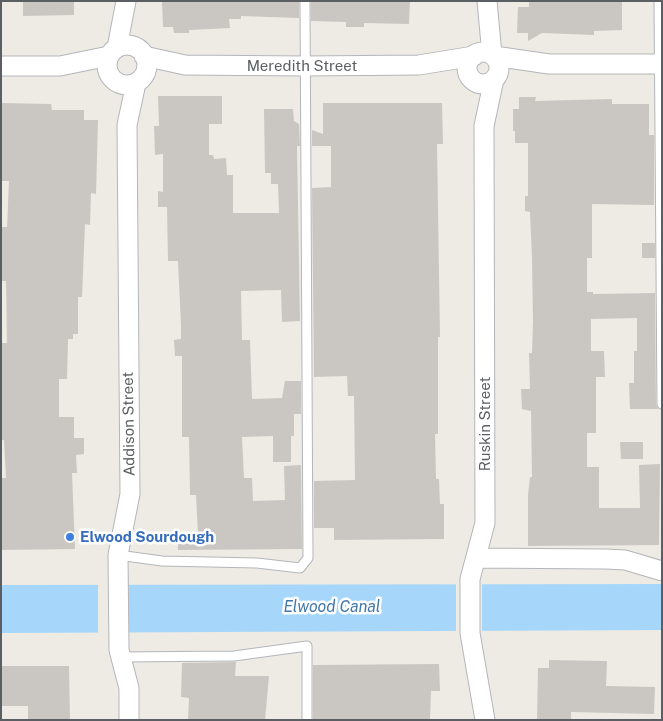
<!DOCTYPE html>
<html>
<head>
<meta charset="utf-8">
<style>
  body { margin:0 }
  #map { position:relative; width:663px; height:721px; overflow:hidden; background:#edebe3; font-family:"Public Sans",sans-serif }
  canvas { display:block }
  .frame { position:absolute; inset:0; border:2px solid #5b5f63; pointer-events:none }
</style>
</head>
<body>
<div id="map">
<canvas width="663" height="721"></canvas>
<div class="frame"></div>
</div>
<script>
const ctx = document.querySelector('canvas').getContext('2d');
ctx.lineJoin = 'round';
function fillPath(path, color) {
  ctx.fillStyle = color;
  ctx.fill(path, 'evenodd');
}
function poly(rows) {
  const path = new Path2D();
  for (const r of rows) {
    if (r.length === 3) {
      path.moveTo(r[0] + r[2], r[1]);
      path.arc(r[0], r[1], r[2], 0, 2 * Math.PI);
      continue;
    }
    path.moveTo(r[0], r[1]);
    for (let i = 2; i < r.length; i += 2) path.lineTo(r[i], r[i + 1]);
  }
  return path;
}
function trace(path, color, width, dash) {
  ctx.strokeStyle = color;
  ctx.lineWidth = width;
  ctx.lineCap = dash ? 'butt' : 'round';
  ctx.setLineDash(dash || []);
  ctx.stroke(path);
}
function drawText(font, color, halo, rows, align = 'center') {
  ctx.font = font + ' "Public Sans",sans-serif';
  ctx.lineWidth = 5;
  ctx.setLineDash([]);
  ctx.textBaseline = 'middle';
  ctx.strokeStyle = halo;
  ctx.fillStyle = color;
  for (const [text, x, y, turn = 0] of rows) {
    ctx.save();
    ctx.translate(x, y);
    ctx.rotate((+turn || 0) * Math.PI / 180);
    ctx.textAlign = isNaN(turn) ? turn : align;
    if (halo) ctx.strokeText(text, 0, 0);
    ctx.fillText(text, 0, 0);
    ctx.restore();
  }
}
const water = poly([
  [662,584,662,630,1,633,1,585]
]);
const pier = poly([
  [456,582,482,582,482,633,456,633],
  [98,583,129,583,129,635,98,635]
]);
const building = poly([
  [23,1,74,1,74,15,23,16],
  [162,1,299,1,299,18,241,16,241,19,229,19,230,28,189,30,189,33,174,33,173,27,163,27],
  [311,1,410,1,409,24,364,23,364,27,346,27,346,22,311,21],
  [529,1,622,1,622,30,594,31,594,35,542,33,528,41,528,33,517,33,518,7,529,7],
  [158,96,222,96,222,124,209,124,209,155,213,155,214,159,226,158,227,175,233,175,233,213,279,213,278,184,271,184,271,173,265,173,264,109,293,109,294,121,299,124,300,146,297,146,300,321,282,322,281,290,241,291,242,340,250,340,252,399,282,398,285,381,301,381,301,414,294,414,294,436,291,436,291,462,273,462,273,436,242,437,244,478,252,478,253,501,285,500,284,466,301,465,302,549,178,550,178,534,198,534,196,495,190,495,190,490,189,437,182,437,182,356,175,356,174,340,181,339,181,325,178,261,168,261,167,207,158,207,158,191,163,192,163,154,155,155,154,126,159,126],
  [519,97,536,97,535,101,612,99,612,104,649,104,649,135,654,135,654,205,592,204,592,258,587,258,587,292,593,292,593,294,655,293,656,404,658,409,630,409,629,383,634,383,634,351,637,351,637,318,591,319,591,351,604,351,605,377,596,377,596,433,587,433,587,467,599,467,599,508,640,508,639,465,660,464,659,545,528,546,528,495,530,477,532,477,531,411,522,409,521,389,530,389,529,353,532,353,533,322,532,258,530,212,525,211,525,196,528,196,528,143,515,143,515,131,513,131,513,109,519,109],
  [1,103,51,104,52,110,84,110,84,120,98,120,96,194,91,193,90,225,85,224,82,297,78,297,78,334,73,334,73,339,68,339,67,379,59,379,59,417,74,417,74,438,84,438,84,454,76,455,77,473,72,473,75,549,1,550,1,478,6,478,4,440,1,440,1,343,7,343,6,281,1,281,1,227,7,227,9,181,1,181],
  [323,103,442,103,443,144,437,144,440,337,438,337,438,434,435,434,436,479,439,479,440,504,444,504,444,539,334,540,334,528,314,528,314,481,355,480,354,396,348,396,347,376,314,377,312,188,331,187,331,146,312,146,312,130,323,134],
  [642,243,655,243,655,258,642,258],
  [620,442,643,442,643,459,621,459],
  [549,660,607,661,606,686,655,687,654,714,571,712,571,720,537,720,538,668,549,668],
  [236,662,235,676,269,676,265,720,188,720,189,698,181,697,182,663],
  [439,664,440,691,431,691,430,720,313,720,313,665],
  [1,666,69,666,70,720,28,720,28,706,1,706]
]);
const lane = poly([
  [659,1,662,404],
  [118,555,162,561,257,563,300,568,308,558,305,1],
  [120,657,234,656,307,646,307,720]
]);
const street = poly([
  [487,1,492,55],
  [127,65,20],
  [117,48,126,1],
  [483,68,16],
  [144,56,185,65,305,66,419,65,474,56],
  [494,56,549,64,662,64],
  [1,66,60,66,109,56],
  [476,558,606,559,625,560,662,571],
  [129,720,129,688,119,650,118,555,130,494,127,125,136,83],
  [485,720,470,633,470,579,485,523,484,126,494,79]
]);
const markers = [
  [70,537,5,"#3f7fe0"]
];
const streetNames = [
  ["Meredith Street",302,66],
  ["Addison Street",129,424,-91],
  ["Ruskin Street",485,424,-90]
];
const shopNames = [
  ["Elwood Sourdough",80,537]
];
const waterNames = [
  ["Elwood Canal",332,607]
];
fillPath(water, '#a6d7fa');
fillPath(pier, '#edebe3');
fillPath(building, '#cac7c2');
trace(lane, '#b3b6ba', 11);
trace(street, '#b3b6ba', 21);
trace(lane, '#fff', 9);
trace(street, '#fff', 19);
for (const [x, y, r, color] of markers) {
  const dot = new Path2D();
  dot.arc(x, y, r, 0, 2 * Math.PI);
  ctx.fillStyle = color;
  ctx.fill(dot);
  trace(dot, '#fff', 2);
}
drawText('15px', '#5b5f63', '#fff', streetNames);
drawText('bold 15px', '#366cbe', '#fff', shopNames, 'left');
drawText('italic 16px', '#4478ab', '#fff', waterNames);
</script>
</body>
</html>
